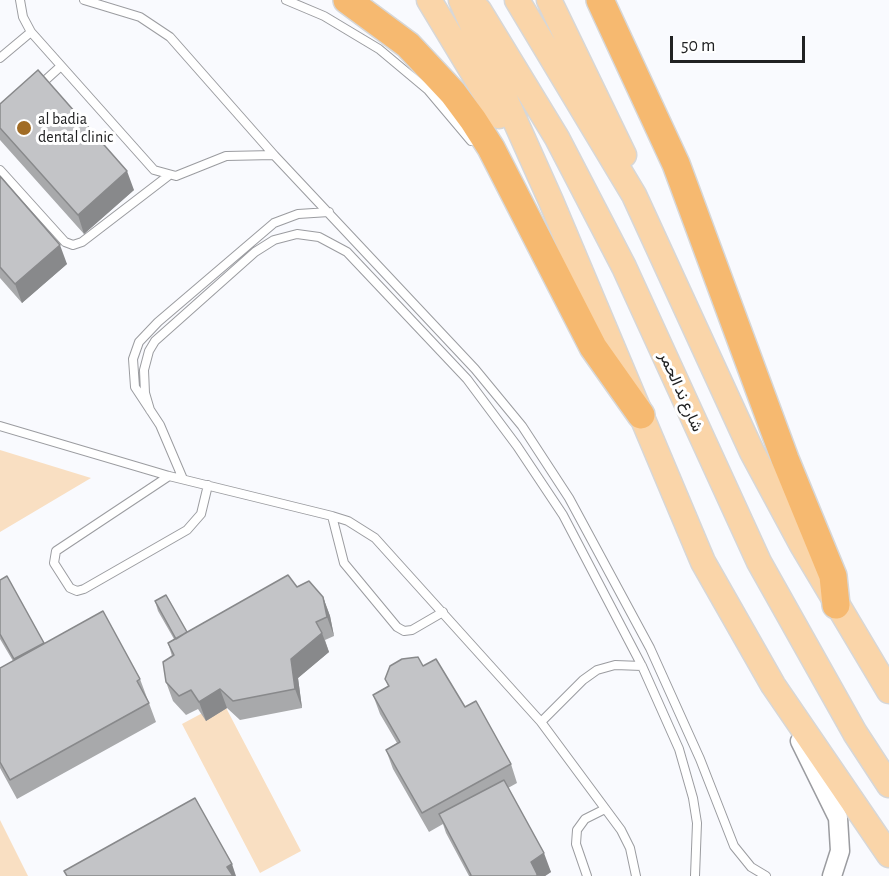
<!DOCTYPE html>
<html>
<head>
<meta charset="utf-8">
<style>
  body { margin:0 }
  #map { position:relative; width:889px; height:876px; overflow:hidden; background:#f9fafe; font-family:"Alegreya Sans",sans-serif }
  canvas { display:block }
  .scale { position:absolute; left:670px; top:36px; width:135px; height:27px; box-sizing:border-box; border:3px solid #202122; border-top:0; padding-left:8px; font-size:18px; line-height:21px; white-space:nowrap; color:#202122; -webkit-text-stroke:4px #fff; paint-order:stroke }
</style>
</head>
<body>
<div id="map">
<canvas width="889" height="876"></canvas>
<div class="scale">50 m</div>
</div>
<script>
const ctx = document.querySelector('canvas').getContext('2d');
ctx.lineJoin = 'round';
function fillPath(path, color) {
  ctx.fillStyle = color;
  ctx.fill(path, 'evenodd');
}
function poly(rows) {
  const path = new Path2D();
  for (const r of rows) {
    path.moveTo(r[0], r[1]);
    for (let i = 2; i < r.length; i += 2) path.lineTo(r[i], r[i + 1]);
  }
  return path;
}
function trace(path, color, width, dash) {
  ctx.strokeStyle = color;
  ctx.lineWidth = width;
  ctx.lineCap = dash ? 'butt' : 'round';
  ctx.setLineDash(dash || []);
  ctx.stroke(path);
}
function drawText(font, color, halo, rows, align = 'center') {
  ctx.font = font + ' "Alegreya Sans",Vazirmatn,sans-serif';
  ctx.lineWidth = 6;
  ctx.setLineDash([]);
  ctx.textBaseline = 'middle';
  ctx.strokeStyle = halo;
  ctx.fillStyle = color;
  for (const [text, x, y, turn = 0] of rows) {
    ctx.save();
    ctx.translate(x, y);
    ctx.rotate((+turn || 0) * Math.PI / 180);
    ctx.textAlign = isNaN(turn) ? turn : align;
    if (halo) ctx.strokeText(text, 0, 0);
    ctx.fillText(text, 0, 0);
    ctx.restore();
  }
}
const green = poly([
  [0,450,91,478,0,532],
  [223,702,301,851,260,873,182,724],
  [0,820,28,876,0,876]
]);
const service = poly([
  [20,0,23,17,31,32,154,170,176,176,226,156,274,155],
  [84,0,140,17,170,37,274,155,475,369,522,426,569,498,650,648,700,759,734,846,751,867,766,876],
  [286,0,324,16,379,49,428,90,471,141],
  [0,58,31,32],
  [40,85,61,66],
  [0,170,65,242,73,245,82,242,168,176],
  [150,410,145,393,144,370,149,351,155,341,255,252,274,240,297,234,319,237,347,252,467,379,517,446,563,515,642,666,679,749,693,798,697,823,695,876],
  [0,426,169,476,332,516,348,521,375,538,541,722,621,830,630,848,636,876],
  [169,476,56,551,54,563,70,588,77,591,84,589,187,530,201,514,208,485],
  [183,479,160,425,135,387,133,359,139,342,158,322,274,223,298,214,329,212],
  [332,516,344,563,397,627,404,631,412,630,443,612],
  [541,722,583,680,597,670,615,665,642,666],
  [587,876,576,844,577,830,585,819,605,809]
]);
const tertiary = poly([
  [800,741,838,818,840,851,832,876]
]);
const primary = poly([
  [429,0,499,116],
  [461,0,551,201,703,562,773,685,889,855],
  [517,0,634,195,752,452,802,545,889,691],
  [549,0,624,155],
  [479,10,557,138,624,267,759,562,855,733,889,785]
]);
const motorway = poly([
  [347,0,408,45,453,93,473,120,491,148,593,347,641,415],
  [600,0,676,164,785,459,833,576,836,605]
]);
const wall = poly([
  [0,104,134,190,84,234,0,140],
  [0,176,67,264,22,303,0,278],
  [7,576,44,644,140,679,156,722,17,799,0,768,0,668,13,661,0,639,0,580],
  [297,587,323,597,330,616,334,636,325,640,329,652,298,678,302,708,240,720,227,708,206,721,198,709,186,715,173,701,166,682,172,656,168,643,174,639,158,611,155,601,187,632],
  [423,666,465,707,511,764,517,783,508,788,551,872,545,876,469,876,446,833,443,824,429,832,393,769,386,750,397,743,380,714,373,695,388,686,385,679]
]);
const shadedWall = poly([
  [127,171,134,190,84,234,78,215],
  [60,245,67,264,22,303,15,284],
  [323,597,330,616,334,636,327,617],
  [322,633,329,652,298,678,302,708,295,689,291,659],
  [220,689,227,708,206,721,199,702],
  [544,853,551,872,545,876,536,876,531,862],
  [232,864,236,876,230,876,227,867]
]);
const building = poly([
  [38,70,127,171,78,215,0,128,0,104,38,70],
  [0,176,60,245,15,284,0,267,0,176],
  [288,575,297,587,309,581,323,597,327,617,316,622,322,633,291,659,295,689,233,701,220,689,199,702,191,690,179,696,166,682,163,662,174,655,168,643,288,575],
  [7,576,44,643,14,659,0,634,0,580,7,576],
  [166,595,187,632,176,639,155,601,166,595],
  [103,611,140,679,137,681,149,703,10,780,0,762,0,668,103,611],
  [418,657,423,666,436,659,465,707,476,701,511,764,422,813,386,750,400,742,373,695,389,686,385,679,390,666,402,659,418,657],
  [504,780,544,853,531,862,537,874,537,876,470,876,471,875,439,814,504,780],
  [195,798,232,864,227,867,233,876,67,876,64,871,195,798]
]);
const markers = [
  [24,128,8,"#a16c25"]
];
const poiNames = [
  ["al badia",38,119],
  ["dental clinic",38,137]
];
const streetNames = [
  ["شارع ند الحمر",681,392,66]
];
fillPath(green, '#f9dfc2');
trace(service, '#9b9ca0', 10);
trace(tertiary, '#9b9ca0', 21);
trace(primary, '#d7d7d7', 27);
trace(motorway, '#d7d7d7', 30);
trace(service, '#fff', 8);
trace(tertiary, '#fff', 18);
trace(primary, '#fad5a9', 24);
trace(motorway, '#f6b970', 27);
fillPath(wall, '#a8a9ab');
fillPath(shadedWall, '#88898b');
fillPath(building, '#c3c4c7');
trace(building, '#88898b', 1.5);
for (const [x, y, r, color] of markers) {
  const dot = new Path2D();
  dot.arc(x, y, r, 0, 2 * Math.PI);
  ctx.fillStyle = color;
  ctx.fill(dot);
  trace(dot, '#fff', 2);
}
drawText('16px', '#202122', '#fff', poiNames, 'left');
drawText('16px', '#202122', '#fff', streetNames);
</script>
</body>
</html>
